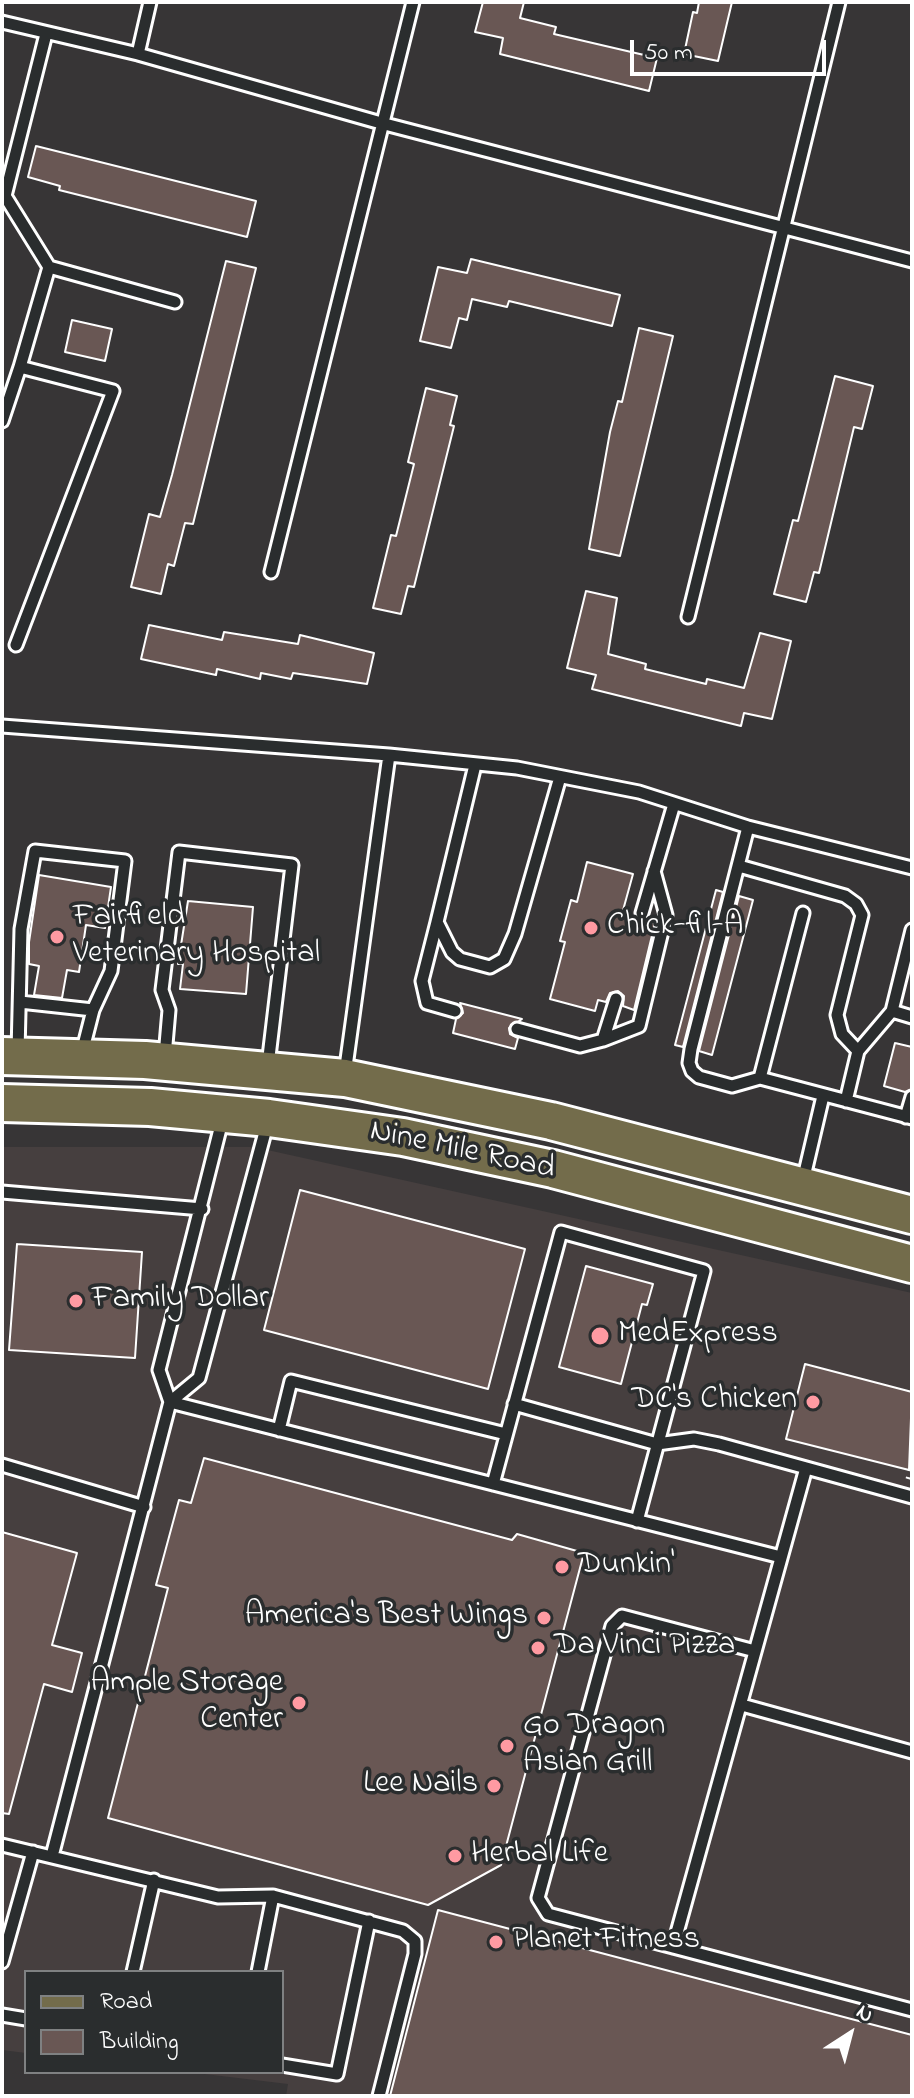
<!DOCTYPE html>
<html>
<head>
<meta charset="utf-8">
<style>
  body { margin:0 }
  #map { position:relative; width:914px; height:2098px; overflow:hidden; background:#373536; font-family:"Indie Flower",sans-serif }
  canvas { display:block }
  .frame { position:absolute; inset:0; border:4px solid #fff; pointer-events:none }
  .legend { position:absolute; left:24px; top:1970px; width:260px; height:104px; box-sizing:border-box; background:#2a2d2e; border:2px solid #7f8182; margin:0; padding:10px 14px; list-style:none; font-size:24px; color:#fff }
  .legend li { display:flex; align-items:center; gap:16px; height:40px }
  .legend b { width:40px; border:2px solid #7f8182 }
  .north { position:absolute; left:810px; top:1994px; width:80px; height:80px; -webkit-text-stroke:6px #2a2d2e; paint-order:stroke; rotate:36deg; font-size:22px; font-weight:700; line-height:32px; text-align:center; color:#fff }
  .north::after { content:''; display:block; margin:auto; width:28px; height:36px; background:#fff; clip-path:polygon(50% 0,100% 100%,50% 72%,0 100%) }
  .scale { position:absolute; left:630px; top:40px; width:196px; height:36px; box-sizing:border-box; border:4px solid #fff; border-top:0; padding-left:10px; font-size:24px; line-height:28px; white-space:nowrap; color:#fff; -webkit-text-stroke:6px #2a2d2e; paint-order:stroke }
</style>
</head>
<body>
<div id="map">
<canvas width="914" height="2098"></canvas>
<div class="frame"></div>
<ul class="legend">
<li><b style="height:10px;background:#736c4b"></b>Road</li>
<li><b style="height:22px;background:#695754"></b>Building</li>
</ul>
<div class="north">N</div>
<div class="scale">50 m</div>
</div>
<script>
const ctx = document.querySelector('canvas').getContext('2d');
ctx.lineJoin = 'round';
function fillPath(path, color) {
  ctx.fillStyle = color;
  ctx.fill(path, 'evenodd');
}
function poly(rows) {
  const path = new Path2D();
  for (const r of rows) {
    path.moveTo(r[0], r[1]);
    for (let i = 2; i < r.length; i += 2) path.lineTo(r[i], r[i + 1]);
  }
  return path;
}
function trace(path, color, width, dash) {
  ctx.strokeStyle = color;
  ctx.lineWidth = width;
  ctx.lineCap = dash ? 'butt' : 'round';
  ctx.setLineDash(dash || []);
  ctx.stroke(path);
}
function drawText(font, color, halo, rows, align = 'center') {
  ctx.font = font + ' "Indie Flower",sans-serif';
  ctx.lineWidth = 7;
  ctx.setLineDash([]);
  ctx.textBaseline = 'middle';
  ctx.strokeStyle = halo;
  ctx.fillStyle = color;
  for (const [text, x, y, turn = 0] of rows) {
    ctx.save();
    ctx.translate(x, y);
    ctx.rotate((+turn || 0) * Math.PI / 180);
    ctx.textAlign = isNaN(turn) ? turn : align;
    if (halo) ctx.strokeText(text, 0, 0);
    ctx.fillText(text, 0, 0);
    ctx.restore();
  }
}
const built = poly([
  [2,1147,254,1147,912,1293,912,2096,286,2096,288,2084,188,2072,282,2072,282,1972,26,1972,26,2053,2,2050]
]);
const building = poly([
  [483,2,524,2,520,18,556,27,554,34,657,58,649,91,500,54,503,38,475,32,483,2],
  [699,2,732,2,718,61,684,54,693,12,697,13,699,2],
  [36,146,256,201,247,237,59,190,60,186,28,177,36,146],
  [471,259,620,295,612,326,509,301,507,307,472,299,467,320,459,318,451,348,420,341,438,267,467,273,471,259],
  [226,261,256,268,193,524,185,523,174,566,168,564,161,594,131,587,149,514,160,517,172,475,226,261],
  [72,320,112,329,105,361,65,352,72,320],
  [639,328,673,336,620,556,589,549,610,432,618,401,622,402,639,328],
  [835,376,873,386,862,429,854,427,819,573,814,572,806,602,774,594,793,520,798,521,835,376],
  [426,388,457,396,450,425,454,426,414,587,408,586,401,614,373,608,391,535,396,536,414,464,408,462,426,388],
  [586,591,617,598,608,654,646,664,645,669,706,684,707,679,744,688,760,633,791,641,772,719,744,713,741,726,592,689,596,675,567,668,586,591],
  [149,625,222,640,224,632,298,644,300,635,374,653,367,684,293,673,291,679,261,673,260,679,217,669,216,675,141,659,149,625],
  [587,862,633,874,622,914,655,923,634,1010,623,1006,624,996,618,991,610,993,606,1002,598,1000,595,1011,550,999,565,942,560,941,571,900,577,902,587,862],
  [39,875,111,887,105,928,86,925,79,972,67,970,62,998,34,995,39,966,29,964,29,942,39,875],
  [716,890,723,892,683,1047,675,1045,716,890],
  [739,896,753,900,712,1055,699,1051,739,896],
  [188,901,253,907,246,994,180,989,183,964,178,964,188,901],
  [460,1003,522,1019,509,1028,510,1034,518,1038,515,1049,453,1033,456,1019,463,1013,460,1003],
  [895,1043,912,1047,912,1089,905,1092,884,1086,895,1043],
  [300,1190,525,1249,488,1389,264,1330,300,1190],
  [17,1244,142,1252,135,1358,9,1350,17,1244],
  [586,1266,653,1284,647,1305,642,1304,621,1384,559,1367,586,1266],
  [805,1364,912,1392,909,1470,786,1439,805,1364],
  [204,1458,512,1540,517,1534,584,1553,501,1865,428,1905,108,1818,168,1588,156,1585,179,1500,191,1503,204,1458],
  [2,1532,77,1553,52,1645,82,1653,72,1692,44,1684,9,1814,2,1813,2,1532],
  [438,1910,912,2035,912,2096,390,2096,438,1910]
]);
const path = poly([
  [908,1479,912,1464]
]);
const lane = poly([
  [2,22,138,54,381,123,912,261],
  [138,54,150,2],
  [49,267,175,302],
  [2,421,20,367],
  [271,572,413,2],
  [688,617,839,2],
  [16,645,113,391,20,367,49,267,5,196,46,34],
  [2,726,389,755],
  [475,765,437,922,452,952,460,959,490,967,504,959,515,934,560,777],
  [748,827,691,1049,689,1063,692,1071,699,1077,732,1086,760,1078,912,1118],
  [739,866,845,896,856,904,862,915,837,1015,842,1034,858,1051],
  [642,913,674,804],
  [437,922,422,981,427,1003,455,1011],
  [20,1002,93,1010],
  [892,1011,912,1017],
  [517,1029,580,1046,603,1040,616,999],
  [603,1040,639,1026,666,915,654,871],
  [18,1052,21,929,35,851,125,861,111,971,93,1010,82,1053],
  [165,1056,169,1010,162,990,179,852,292,865,268,1065],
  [345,1074,389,755,517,768,639,792,748,827,912,868],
  [760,1078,803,913],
  [846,1101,858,1051,892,1011,912,930],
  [906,1117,912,1097],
  [803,1181,823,1096],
  [2,1192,202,1209],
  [170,1402,781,1557],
  [170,1402,199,1378,268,1121],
  [514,1404,657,1444,694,1439,719,1444,912,1497],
  [279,1430,291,1381,506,1434],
  [2,1465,144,1507],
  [493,1484,561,1232,704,1271,637,1521],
  [755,1651,622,1616,612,1626,538,1898,548,1914,912,2010],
  [742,1705,912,1752],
  [2,1845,218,1897,273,1896,403,1931,415,1941,415,1954,379,2096],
  [52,1856,170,1402,159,1370,223,1117],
  [673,1947,806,1468],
  [2,1962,33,1852],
  [133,1972,154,1880],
  [258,1972,273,1896],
  [2,2015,26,2019],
  [282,2065,337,2074,369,1921]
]);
const primary = poly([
  [2,1056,145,1060,345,1078,551,1121,912,1215],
  [2,1103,150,1107,269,1118,403,1137,553,1169,912,1264]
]);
const markers = [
  [591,928,8,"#ff9aa2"],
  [57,937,8,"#ff9aa2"],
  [76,1301,8,"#ff9aa2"],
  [600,1336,10,"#ff9aa2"],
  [813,1402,8,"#ff9aa2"],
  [562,1567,8,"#ff9aa2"],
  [544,1618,8,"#ff9aa2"],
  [538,1648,8,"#ff9aa2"],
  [299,1703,8,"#ff9aa2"],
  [507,1746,8,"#ff9aa2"],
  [494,1786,8,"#ff9aa2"],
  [455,1856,8,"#ff9aa2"],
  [496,1942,8,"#ff9aa2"]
];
const poiNames = [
  ["Fairfield",73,919],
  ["Veterinary Hospital",73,956],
  ["Chick-fil-A",607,928],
  ["Family Dollar",92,1301],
  ["MedExpress",618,1336],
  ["DC's Chicken",797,1402,"right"],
  ["Dunkin'",578,1567],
  ["America's Best Wings",528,1618,"right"],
  ["Da Vinci Pizza",554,1648],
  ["Ample Storage",283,1685,"right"],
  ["Center",283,1722,"right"],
  ["Go Dragon",523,1728],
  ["Asian Grill",523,1765],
  ["Lee Nails",478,1786,"right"],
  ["Herbal Life",471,1856],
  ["Planet Fitness",512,1942]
];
const streetNames = [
  ["Nine Mile Road",462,1152,12]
];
fillPath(built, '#463f3f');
fillPath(building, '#695754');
trace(building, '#fff', 2);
trace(lane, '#fff', 17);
trace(primary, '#fff', 42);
trace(path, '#fff', 5, [2, 6]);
trace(lane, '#2a2d2e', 11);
trace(primary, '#736c4b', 36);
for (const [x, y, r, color] of markers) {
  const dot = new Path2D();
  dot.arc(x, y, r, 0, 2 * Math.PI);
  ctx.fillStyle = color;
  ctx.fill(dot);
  trace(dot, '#2a2d2e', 3);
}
drawText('32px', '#fff', '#2a2d2e', poiNames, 'left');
drawText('32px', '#fff', '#2a2d2e', streetNames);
</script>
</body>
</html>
